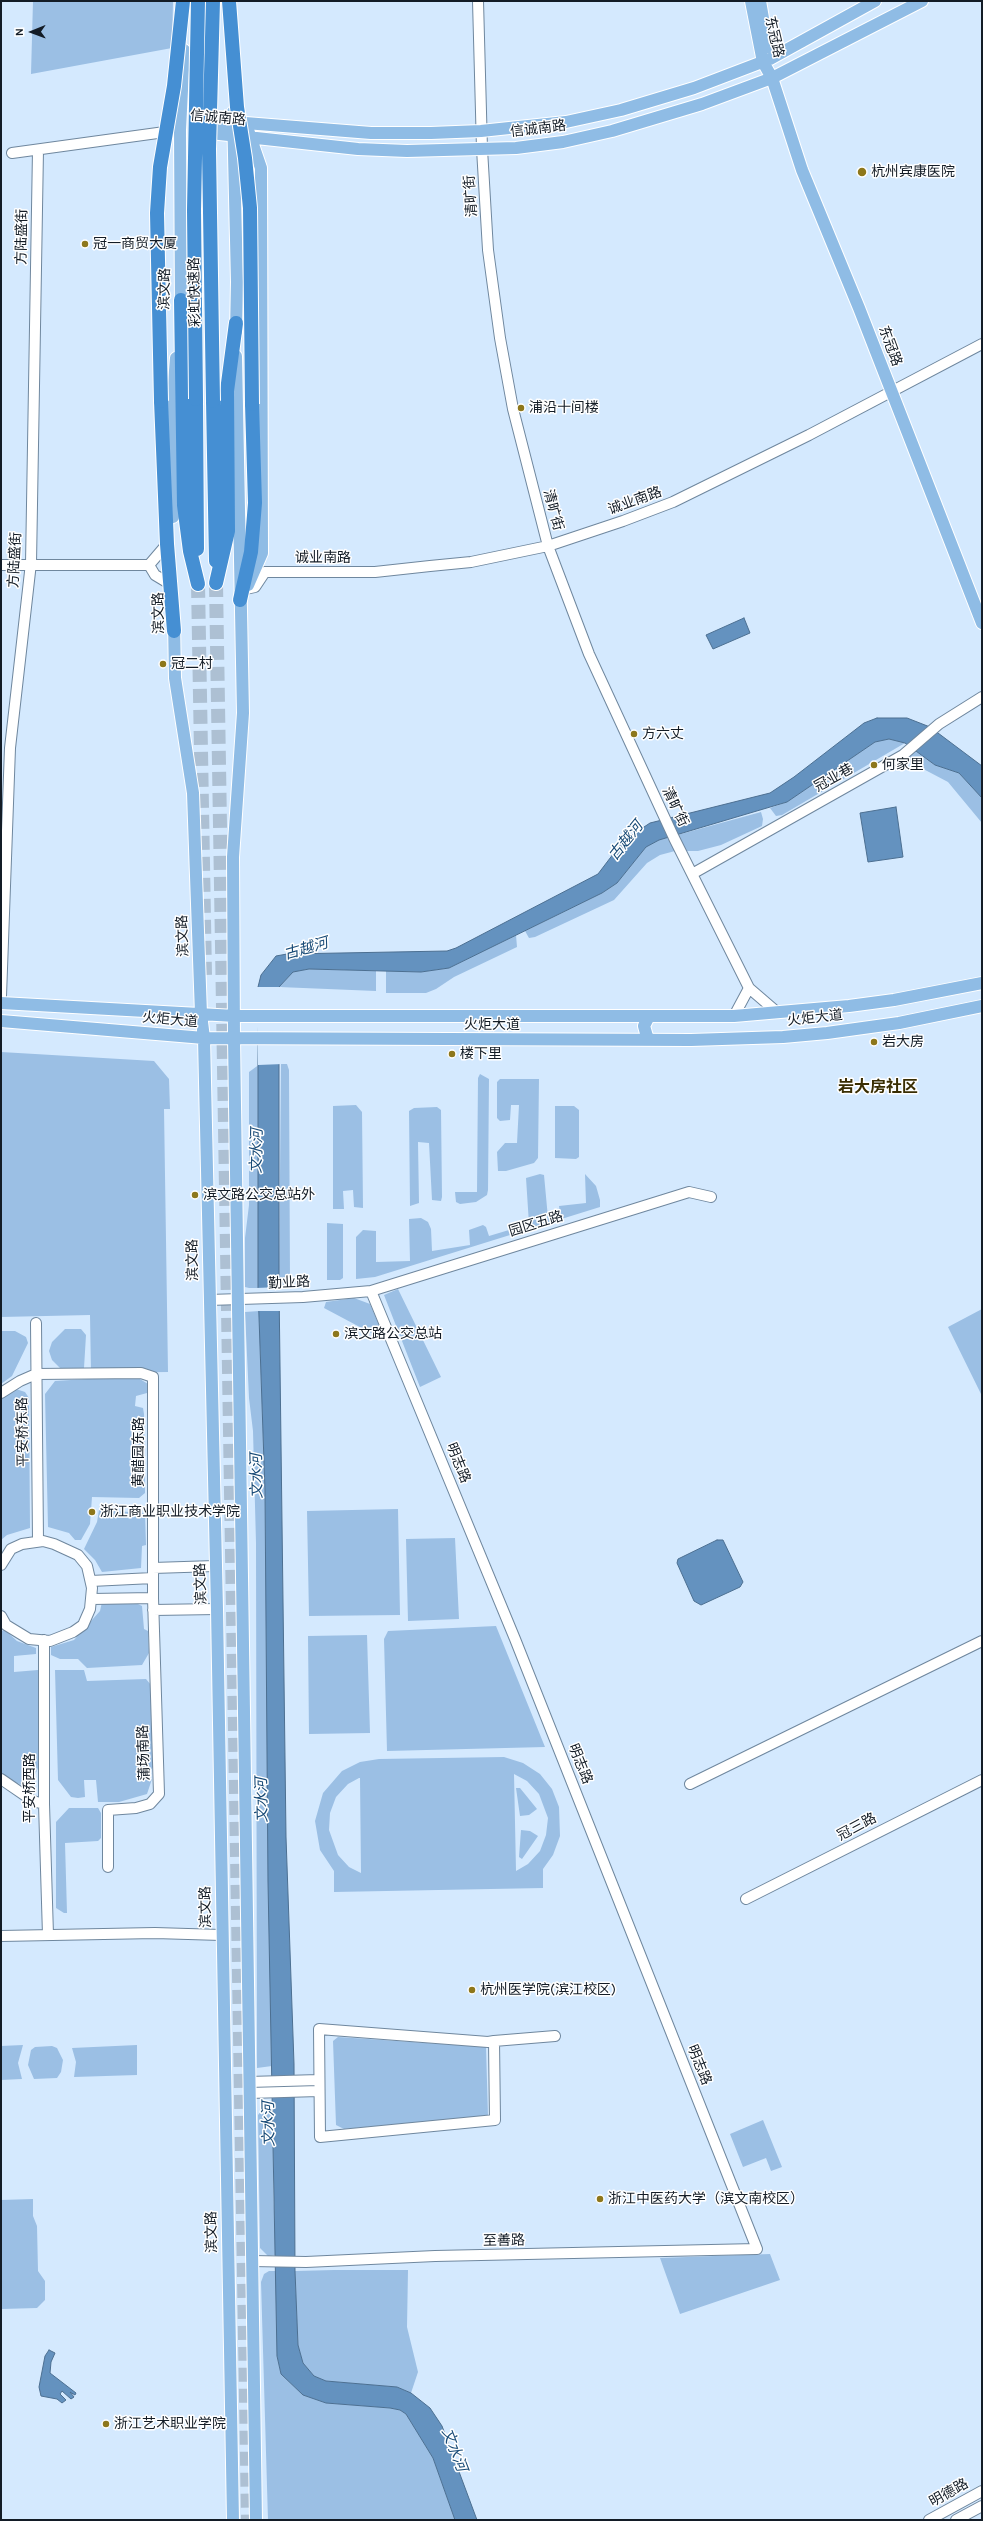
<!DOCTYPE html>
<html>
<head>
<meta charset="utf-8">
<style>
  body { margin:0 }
  #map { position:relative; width:983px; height:2521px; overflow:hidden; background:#d4e9fe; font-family:Karla,sans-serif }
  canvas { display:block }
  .frame { position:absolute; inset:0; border:2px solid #131c26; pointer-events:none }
  .north { position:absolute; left:12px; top:12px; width:40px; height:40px; -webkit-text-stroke:3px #fff; paint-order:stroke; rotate:269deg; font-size:11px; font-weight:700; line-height:16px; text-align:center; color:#131c26 }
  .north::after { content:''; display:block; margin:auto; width:14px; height:18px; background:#131c26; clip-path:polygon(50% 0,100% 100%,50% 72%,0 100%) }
</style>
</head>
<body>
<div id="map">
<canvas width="983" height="2521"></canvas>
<div class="frame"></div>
<div class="north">N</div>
</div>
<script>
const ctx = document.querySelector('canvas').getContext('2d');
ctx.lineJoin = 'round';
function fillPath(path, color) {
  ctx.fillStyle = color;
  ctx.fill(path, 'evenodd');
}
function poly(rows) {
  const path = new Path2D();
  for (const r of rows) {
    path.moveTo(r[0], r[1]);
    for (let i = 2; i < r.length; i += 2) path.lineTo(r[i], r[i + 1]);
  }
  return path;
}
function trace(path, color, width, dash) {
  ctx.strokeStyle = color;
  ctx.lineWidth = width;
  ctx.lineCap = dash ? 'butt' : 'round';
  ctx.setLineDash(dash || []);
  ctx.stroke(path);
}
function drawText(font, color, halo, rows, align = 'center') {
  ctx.font = font + ' Karla,"Noto Sans SC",sans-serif';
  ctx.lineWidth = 3;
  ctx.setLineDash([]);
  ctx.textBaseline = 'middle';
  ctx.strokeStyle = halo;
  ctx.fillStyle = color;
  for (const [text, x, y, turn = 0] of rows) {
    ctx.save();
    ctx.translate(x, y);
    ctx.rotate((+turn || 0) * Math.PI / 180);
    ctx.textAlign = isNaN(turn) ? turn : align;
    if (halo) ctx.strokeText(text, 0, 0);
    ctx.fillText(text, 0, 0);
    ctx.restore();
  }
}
const green = poly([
  [33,1,173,1,172,48,31,74],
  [889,739,905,743,782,815,776,816,770,808,787,802,875,742],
  [913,749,935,765,959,773,982,798,982,823,948,782,910,762,909,755],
  [761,812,763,819,762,826,721,845,698,851,675,851,660,855,647,863,614,900,535,937,529,938,525,931,602,893,617,883,646,847,659,840],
  [516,935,517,947,454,977,436,989,426,993,386,993,386,971,421,972,449,968],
  [309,969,376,971,376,991,279,987,293,972],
  [1,1052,154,1061,169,1079,170,1109,164,1109,168,1372,91,1373,90,1315,1,1317],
  [260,1064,258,1288,249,1288,245,1287,245,1238,249,1205,249,1072],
  [281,1064,287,1064,289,1070,290,1284,286,1287,279,1287],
  [480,1074,489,1079,488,1190,487,1195,476,1202,460,1204,456,1202,455,1192,477,1192,478,1078],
  [500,1079,539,1079,538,1158,534,1163,506,1171,498,1171,497,1152,505,1143,517,1143,519,1105,511,1105,510,1120,500,1121,497,1118,497,1082],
  [356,1105,362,1112,363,1208,354,1207,353,1190,343,1191,344,1209,333,1209,333,1106],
  [555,1106,574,1106,579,1110,579,1157,576,1159,555,1158],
  [437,1107,441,1110,442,1197,441,1201,432,1200,429,1143,418,1142,419,1203,410,1206,409,1111,414,1108],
  [540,1174,544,1175,548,1218,560,1214,559,1206,586,1203,585,1174,596,1186,600,1200,600,1207,375,1277,356,1279,356,1237,363,1230,376,1231,376,1262,410,1261,409,1219,421,1218,428,1222,431,1229,432,1251,470,1245,469,1230,483,1225,486,1227,489,1236,529,1224,526,1178],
  [327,1223,343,1224,343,1278,340,1280,327,1280],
  [398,1289,441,1377,420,1387,384,1295],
  [354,1298,370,1304,381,1330,373,1334,324,1308,326,1302],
  [982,1309,982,1394,981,1394,948,1327],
  [259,1311,265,1491,272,2066,257,2068,256,1543,253,1431,249,1398,245,1312],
  [65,1329,81,1329,86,1335,84,1368,60,1368,52,1360,49,1351,52,1342],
  [1,1331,15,1331,26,1337,28,1343,12,1376,1,1384],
  [135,1376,148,1384,147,1393,136,1396,135,1406,143,1408,144,1414,145,1493,139,1498,92,1497,90,1524,81,1540,75,1540,69,1533,48,1527,45,1394,55,1381],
  [16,1389,25,1392,29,1398,30,1528,7,1535,1,1540,1,1399],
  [398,1509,400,1615,309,1616,307,1511],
  [99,1510,145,1513,146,1545,142,1546,141,1568,102,1572,95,1560,84,1549,97,1522],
  [455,1538,459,1619,408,1621,406,1539],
  [102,1602,138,1604,142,1606,144,1629,148,1631,149,1653,142,1665,87,1668,78,1659,60,1659,51,1655,51,1647,74,1640,100,1611],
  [496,1626,545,1747,387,1751,384,1639,388,1631],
  [5,1630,17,1641,36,1648,36,1654,14,1656,14,1672,38,1670,38,1768,31,1784,22,1785,1,1776,1,1631],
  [367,1635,370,1733,309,1734,308,1636],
  [55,1670,84,1670,87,1681,146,1679,151,1685,153,1767,149,1772,140,1773,140,1779,152,1779,147,1794,119,1802,98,1802,96,1780,84,1780,85,1797,78,1798,71,1797,58,1780],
  [504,1757,523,1763,540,1774,552,1789,559,1807,560,1836,553,1855,543,1869,543,1888,334,1892,334,1871,320,1850,315,1821,323,1793,342,1771,360,1762,379,1759],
  [514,1774,527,1781,539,1794,548,1818,546,1835,540,1851,528,1864,516,1871],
  [359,1778,360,1778,361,1873,349,1867,338,1855,329,1830,330,1813,336,1797,348,1784],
  [516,1788,520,1788,537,1809,529,1815,520,1816],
  [69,1808,98,1808,101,1813,101,1838,98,1841,65,1843,67,1913,64,1913,56,1908,56,1822],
  [521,1830,530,1831,538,1836,522,1859,519,1857],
  [338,2037,486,2047,488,2116,344,2129,336,2125,333,2041],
  [23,2045,18,2063,22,2079,1,2080,1,2046],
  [137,2045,137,2075,74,2077,76,2062,72,2048],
  [52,2046,57,2048,63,2060,61,2072,57,2078,34,2079,28,2065,31,2050,35,2047],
  [263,2109,273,2109,273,2185,276,2255,268,2256,260,2248,258,2115],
  [763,2120,782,2167,771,2171,766,2158,743,2167,730,2134],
  [33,2199,33,2216,37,2226,38,2271,45,2281,45,2300,37,2308,2,2309,1,2323,1,2200],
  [770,2254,780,2280,680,2314,660,2258],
  [334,2270,408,2270,407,2327,418,2372,411,2393,397,2387,326,2381,314,2376,303,2363,298,2345,295,2271],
  [269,2271,277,2271,277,2356,281,2374,303,2395,326,2403,390,2408,400,2410,406,2414,433,2458,455,2520,268,2520,261,2282,264,2274]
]);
const water = poly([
  [744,618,750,633,713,649,706,635,744,618],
  [877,718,907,718,930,727,982,766,982,798,959,773,935,765,905,743,889,739,875,742,787,802,659,840,646,847,617,883,602,893,449,968,421,972,309,969,293,972,279,987,279,1287,286,1837,294,2064,295,2271,298,2345,303,2363,314,2376,326,2381,397,2387,411,2393,430,2408,442,2426,477,2520,455,2520,433,2458,406,2414,400,2410,390,2408,326,2403,303,2395,281,2374,277,2356,268,1882,265,1491,258,1288,258,987,261,975,276,956,287,954,447,951,456,948,598,874,623,841,650,823,770,793,794,777,864,723,877,718],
  [896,807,903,857,868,862,860,813,896,807],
  [717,1540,723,1540,743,1582,740,1587,701,1605,694,1601,677,1563,678,1559,717,1540],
  [49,2350,55,2353,51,2362,50,2373,76,2393,75,2395,70,2392,74,2397,71,2399,62,2391,60,2394,66,2400,62,2403,57,2399,41,2396,39,2387,45,2356,49,2350]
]);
const pier = poly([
  [256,987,282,987,283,1064,258,1065],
  [281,1287,282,1311,257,1311,256,1288]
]);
const highwayTunnel = poly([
  [216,583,248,2520],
  [198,584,205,975]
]);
const minor = poly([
  [478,1,482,149,488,250,500,338,513,409,548,546,589,654,674,838,749,988,778,1013],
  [12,153,172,131],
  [1,565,149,565,167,544],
  [149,565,155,575,170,584],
  [265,572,375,572,430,566,471,562,548,546,623,521,673,502,809,435,982,344],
  [246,589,255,587,265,572],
  [692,874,903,755,939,724,982,697],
  [1,996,10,748,31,563,38,150],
  [734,1016,749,988],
  [209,1300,303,1297,371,1291,689,1192,711,1197],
  [36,1323,38,1541],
  [1,1393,20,1381,36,1374,141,1373,153,1377,153,1598,159,1794,150,1804,136,1808,108,1810,108,1867],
  [1,1565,11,1549,22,1544,43,1541,54,1544,78,1555,87,1566,92,1588,90,1609,83,1625,73,1632,50,1641,29,1639,6,1625,1,1616],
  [153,1568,215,1566],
  [91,1581,153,1578],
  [92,1599,153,1598],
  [153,1610,217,1609],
  [44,1640,44,1804,48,1935],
  [1,1779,33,1801,44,1804],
  [690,1784,982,1641],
  [746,1899,982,1780],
  [1,1936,155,1933,221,1935],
  [494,2041,495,2120,320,2137,319,2029,488,2042,494,2041,555,2036],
  [249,2082,319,2080],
  [249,2093,319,2091],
  [252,2261,306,2262,435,2256,757,2249,515,1639,371,1291],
  [929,2520,982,2491],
  [956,2520,982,2506]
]);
const major = poly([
  [751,1,763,62,772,78,802,170,859,308,982,623],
  [760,1,768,47],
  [233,112,237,282,236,332],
  [201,127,233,122,371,133,431,133,481,131,566,122,621,110,694,88,770,59,875,1],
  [201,132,358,149,407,151,516,148,563,142,612,131,702,104,772,78,922,1],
  [181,310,180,130,184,50],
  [236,356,243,713,233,857,234,1038,256,2520],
  [173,517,171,422,176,358],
  [248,585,262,553,261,168,248,130],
  [174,622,175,678,193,793,201,1014,204,1038,217,1609,233,2520],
  [1,1003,235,1016,734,1016,849,1006,894,1000,982,983],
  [1,1021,204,1038,691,1040,783,1037,827,1033,899,1023,982,1006],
  [648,1040,644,1026,649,1016]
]);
const highway = poly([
  [181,300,184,505,190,551,198,584],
  [196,399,197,549],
  [161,401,167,544,174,631],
  [213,401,216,561],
  [216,583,228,531,227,391,236,323],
  [240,600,251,552,255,503,252,404]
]);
const highwayBridge = poly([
  [213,1,209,149,213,401],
  [229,1,237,107,245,158,250,208,252,404],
  [196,399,194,210,198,1],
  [161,401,157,213,160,167,174,86,183,1]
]);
const markers = [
  [862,172,5,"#8d771b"],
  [85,244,4,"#8d771b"],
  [521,408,4,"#8d771b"],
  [163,664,4,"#8d771b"],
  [634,734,4,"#8d771b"],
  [874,765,4,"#8d771b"],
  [874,1042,4,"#8d771b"],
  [452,1054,4,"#8d771b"],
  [195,1195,4,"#8d771b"],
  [336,1334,4,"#8d771b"],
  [92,1512,4,"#8d771b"],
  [472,1990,4,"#8d771b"],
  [600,2199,4,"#8d771b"],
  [106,2424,4,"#8d771b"]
];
const streetNames = [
  ["东冠路",774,37,77],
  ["信诚南路",218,118,5],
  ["信诚南路",538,129,-7],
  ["清旷街",471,196,-94],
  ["方陆盛街",22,237,-89],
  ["滨文路",165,289,-89],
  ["彩虹快速路",195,292,-91],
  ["东冠路",890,346,70],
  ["诚业南路",635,501,-20],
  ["清旷街",553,510,75],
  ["诚业南路",323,558],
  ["方陆盛街",15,560,-87],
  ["滨文路",159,613,-91],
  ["冠业巷",834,778,-29],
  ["清旷街",675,807,64],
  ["滨文路",183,936,-92],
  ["火炬大道",815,1018,-6],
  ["火炬大道",170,1020,5],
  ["火炬大道",492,1025],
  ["园区五路",536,1224,-17],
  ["滨文路",193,1260,-91],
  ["勤业路",289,1283,-3],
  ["平安桥东路",23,1432,-91],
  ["黄醋园东路",139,1452,-90],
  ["明志路",458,1463,68],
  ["滨文路",201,1584,-92],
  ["蒲场南路",144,1753,-92],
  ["明志路",580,1764,68],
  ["平安桥西路",30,1788,-90],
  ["冠三路",857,1827,-28],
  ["滨文路",206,1907,-91],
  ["明志路",699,2065,68],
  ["滨文路",212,2232,-91],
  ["至善路",504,2241,-1],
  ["明德路",949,2493,-29]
];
const poiNames = [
  ["杭州宾康医院",871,172],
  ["冠一商贸大厦",93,244],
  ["浦沿十间楼",529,408],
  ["冠二村",171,664],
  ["方六丈",642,734],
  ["何家里",882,765],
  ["岩大房",882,1042],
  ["楼下里",460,1054],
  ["滨文路公交总站外",203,1195],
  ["滨文路公交总站",344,1334],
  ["浙江商业职业技术学院",100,1512],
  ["杭州医学院(滨江校区)",480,1990],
  ["浙江中医药大学（滨文南校区）",608,2199],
  ["浙江艺术职业学院",114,2424]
];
const waterNames = [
  ["古越河",626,841,-51],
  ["古越河",306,949,-16],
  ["文水河",257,1151,-89],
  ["文水河",257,1476,-91],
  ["文水河",262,1800,-91],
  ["文水河",269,2124,-91],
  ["文水河",454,2450,69]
];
const quarterNames = [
  ["岩大房社区",878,1087]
];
fillPath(green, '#9bbfe4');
fillPath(water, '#6492bf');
trace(water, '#4c6f91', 1);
fillPath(pier, '#d4e9fe');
trace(highwayTunnel, '#adc0d3', 14, [14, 7]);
trace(minor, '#6f879e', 12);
trace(major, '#fff', 14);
trace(highway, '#fff', 16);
trace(minor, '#fff', 10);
trace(major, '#8fbce5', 12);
trace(highway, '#458fd3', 14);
trace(highwayBridge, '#fff', 16, []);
trace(highwayBridge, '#458fd3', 14);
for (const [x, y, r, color] of markers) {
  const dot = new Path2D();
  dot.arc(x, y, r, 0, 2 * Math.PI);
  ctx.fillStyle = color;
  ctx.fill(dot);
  trace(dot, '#fff', 1.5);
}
drawText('14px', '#131c26', '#fff', streetNames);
drawText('14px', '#131c26', '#fff', poiNames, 'left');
drawText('italic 15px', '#194b77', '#fff', waterNames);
drawText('bold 16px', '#392e03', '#fff', quarterNames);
</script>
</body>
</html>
